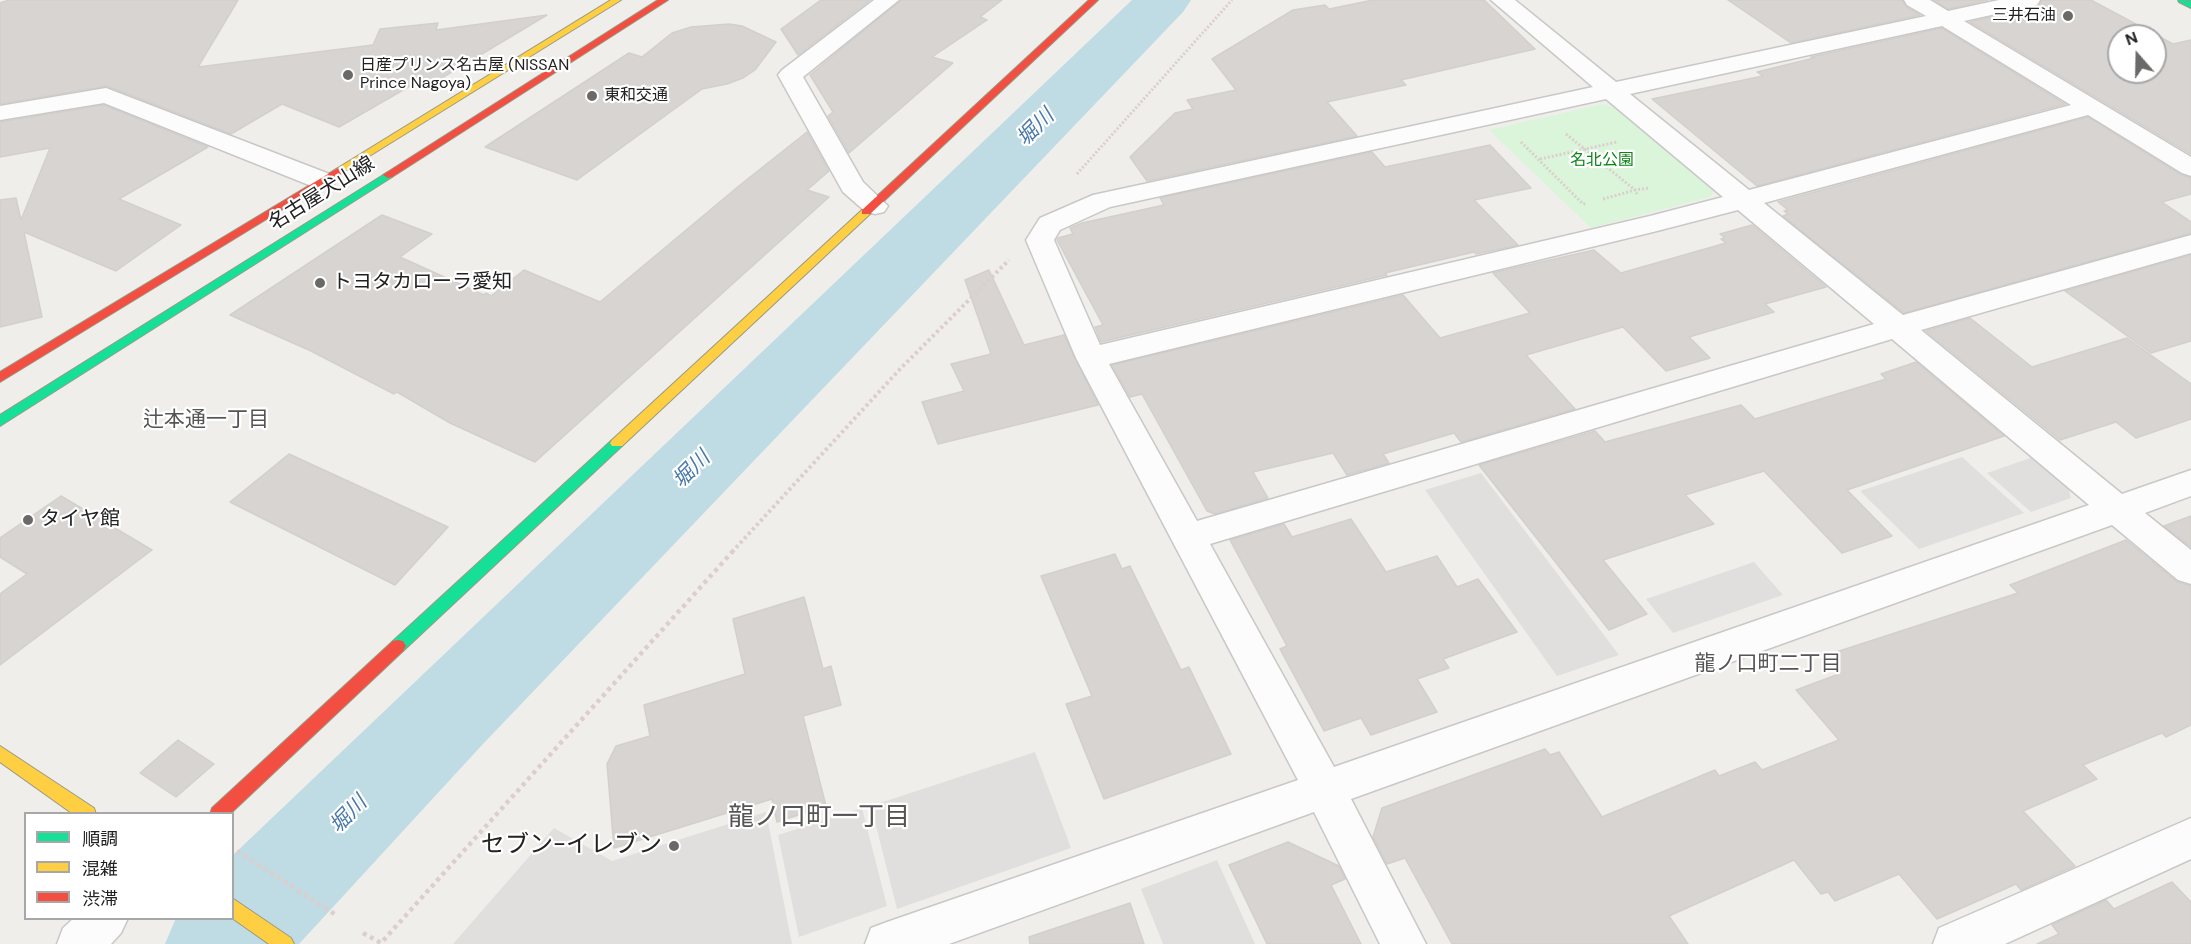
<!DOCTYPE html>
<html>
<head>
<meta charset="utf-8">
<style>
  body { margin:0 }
  #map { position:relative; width:2191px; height:944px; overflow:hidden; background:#f0eeeb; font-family:"DM Sans","Noto Sans JP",sans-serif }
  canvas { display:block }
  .legend { position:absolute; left:24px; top:812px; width:210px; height:108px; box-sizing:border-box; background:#fff; border:2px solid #a7a7a7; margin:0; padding:8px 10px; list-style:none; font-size:18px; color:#222 }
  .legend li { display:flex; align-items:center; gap:12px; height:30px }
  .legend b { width:30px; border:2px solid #a7a7a7 }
  .north { position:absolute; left:2107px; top:24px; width:60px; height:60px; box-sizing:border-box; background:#fff; border:2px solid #a7a7a7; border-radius:50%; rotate:340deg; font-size:16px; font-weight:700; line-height:24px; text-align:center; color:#222 }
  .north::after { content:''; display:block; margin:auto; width:21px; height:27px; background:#6a6968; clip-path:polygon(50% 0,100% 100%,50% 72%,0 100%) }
</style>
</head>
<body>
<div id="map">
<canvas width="2191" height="944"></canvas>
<ul class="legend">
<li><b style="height:8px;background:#16e098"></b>順調</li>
<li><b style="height:8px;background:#ffcf43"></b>混雑</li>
<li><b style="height:8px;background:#f24e42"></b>渋滞</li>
</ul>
<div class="north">N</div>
</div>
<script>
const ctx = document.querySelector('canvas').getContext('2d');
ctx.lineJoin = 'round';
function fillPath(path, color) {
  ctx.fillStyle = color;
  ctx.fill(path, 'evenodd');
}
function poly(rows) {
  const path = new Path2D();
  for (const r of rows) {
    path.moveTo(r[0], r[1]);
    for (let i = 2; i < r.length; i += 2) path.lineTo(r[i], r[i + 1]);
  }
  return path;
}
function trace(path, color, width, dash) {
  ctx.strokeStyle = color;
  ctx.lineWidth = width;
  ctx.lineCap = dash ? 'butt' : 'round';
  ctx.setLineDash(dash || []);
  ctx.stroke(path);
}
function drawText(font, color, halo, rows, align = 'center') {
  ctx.font = font + ' "DM Sans","Noto Sans JP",sans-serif';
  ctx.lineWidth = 4.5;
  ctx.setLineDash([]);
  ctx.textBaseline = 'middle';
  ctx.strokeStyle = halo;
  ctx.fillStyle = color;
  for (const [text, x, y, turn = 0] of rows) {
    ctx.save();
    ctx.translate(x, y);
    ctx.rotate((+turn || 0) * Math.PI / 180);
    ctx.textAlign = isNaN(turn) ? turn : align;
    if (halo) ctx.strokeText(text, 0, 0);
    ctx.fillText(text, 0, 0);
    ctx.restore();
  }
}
const park = poly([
  [1603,104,1629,111,1717,187,1710,197,1591,228,1489,130]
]);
const parking = poly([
  [1962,457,2024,513,1919,549,1860,491],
  [2033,457,2068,487,2071,498,2031,512,1987,473],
  [1481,473,1619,655,1557,676,1425,490],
  [1754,562,1783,595,1673,633,1646,599],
  [1035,752,1071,848,897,909,871,806],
  [862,808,887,906,799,937,778,835],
  [766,812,792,944,453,944,554,828,612,861],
  [1217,860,1255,944,1163,944,1141,889]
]);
const river = poly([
  [1132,0,1191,0,1183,12,482,745,299,944,165,944,176,918,232,918,232,856,1132,0]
]);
const building = poly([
  [9,0,238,0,198,67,373,45,380,29,438,23,436,30,547,15,435,82,424,78,339,127,282,104,231,134,107,86,0,104,0,3,9,0],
  [821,0,870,0,798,55,781,29,821,0],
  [901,0,1002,0,980,17,987,20,932,57,953,63,849,153,828,116,833,112,810,75,901,0],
  [1373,0,1484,0,1535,49,1401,80,1406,85,1327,102,1357,136,1147,181,1130,157,1175,113,1193,109,1187,100,1236,90,1212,59,1293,10,1325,5,1329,9,1373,0],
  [1728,0,1902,0,1906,7,1920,15,1791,43,1728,0],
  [1934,0,1988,0,1948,9,1934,0],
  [2042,0,2091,0,2173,44,2191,40,2191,154,1970,22,2037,7,2042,0],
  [2119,36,2155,36,2155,72,2119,72,2119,36],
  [729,24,742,26,776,42,755,70,743,78,727,84,702,89,577,180,485,147,629,53,642,57,672,33,691,27,729,24],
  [1942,28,2065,104,1757,186,1652,99,1763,76,1757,72,1814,58,1811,57,1942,28],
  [104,105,208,147,119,199,181,225,116,271,24,232,42,317,0,327,0,200,16,198,21,220,50,148,0,157,0,122,104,105],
  [2088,117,2181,175,2191,178,2191,194,2162,202,2191,222,2191,233,1904,313,1783,216,1788,214,1784,211,1788,210,1778,202,2088,117],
  [807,132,829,171,807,190,829,197,535,462,450,423,397,392,394,394,311,351,230,315,382,215,432,234,400,257,484,295,486,293,491,296,524,270,600,302,740,185,807,132],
  [1490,145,1531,188,1474,200,1518,245,1476,254,1474,252,1385,273,1387,275,1101,342,1095,327,1103,325,1057,240,1058,238,1073,234,1070,228,1082,223,1164,205,1160,198,1372,152,1385,167,1490,145],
  [1752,225,1826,287,1765,304,1774,312,1689,337,1710,358,1666,371,1623,327,1526,355,1575,409,1461,442,1454,433,1383,454,1389,463,1347,475,1333,453,1253,472,1268,498,1215,514,1207,511,1142,394,1130,397,1112,365,1403,295,1440,338,1530,313,1493,273,1594,250,1621,273,1726,243,1721,239,1725,238,1720,234,1752,225],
  [2191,255,2191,341,2151,353,2065,291,2191,255],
  [989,270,1024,345,1064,335,1098,405,938,444,922,402,964,391,951,364,991,354,965,280,989,270],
  [1970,318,2032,367,2127,338,2191,384,2191,419,2136,438,2116,422,2060,440,1926,331,1970,318],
  [1916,362,2004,436,1847,490,1892,536,1842,553,1764,471,1685,495,1714,524,1603,560,1647,614,1609,630,1479,465,1595,431,1605,442,1741,405,1755,419,1886,379,1881,374,1916,362],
  [289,454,448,527,395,585,230,502,289,454],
  [61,496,152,550,0,665,0,594,27,574,0,557,0,538,61,496],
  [2191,516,2191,547,2164,526,2191,516],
  [1351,519,1386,572,1437,556,1457,587,1478,579,1517,632,1443,659,1449,668,1417,679,1437,712,1371,735,1361,718,1324,731,1280,649,1287,646,1230,540,1284,524,1292,537,1351,519],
  [2126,540,2177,582,2191,586,2191,725,2166,737,2162,733,2083,765,2097,779,2023,811,2075,866,2021,890,2016,884,1937,919,1899,874,1835,901,1828,892,1821,894,1794,860,1669,916,1688,944,1452,944,1405,858,1387,864,1373,837,1382,808,1545,749,1550,755,1559,752,1602,817,1715,770,1719,776,1755,762,1762,770,1839,740,1796,690,1839,674,1824,656,2018,593,2010,585,2126,540],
  [1115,554,1122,569,1130,566,1181,670,1189,667,1231,754,1104,799,1066,704,1092,696,1041,576,1115,554],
  [804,597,823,669,831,666,841,705,803,716,826,806,777,822,772,799,614,848,607,764,616,746,650,736,644,705,745,674,733,619,804,597],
  [178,740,214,764,176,797,140,773,178,740],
  [1288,842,1339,866,1345,879,1331,885,1361,944,1267,944,1229,865,1288,842],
  [2172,882,2191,902,2191,944,2037,944,2059,934,2052,925,2106,900,2114,909,2172,882],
  [1130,903,1144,944,1030,944,1029,937,1130,903]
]);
const pathFar2 = poly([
  [1566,134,1635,190,1649,188],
  [1521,142,1583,204,1587,203],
  [1540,159,1617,142],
  [1077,174,1232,0],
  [1603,199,1635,190,1637,194]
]);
const pathFar1 = poly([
  [732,552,901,368,1009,260]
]);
const path = poly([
  [237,851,336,915],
  [363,933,381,943,733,551]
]);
const street = poly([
  [874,0,899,0,803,77,863,182,888,206,884,212,875,214,866,212,843,192,778,75,782,70,874,0],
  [1491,0,1515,0,1616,82,1926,16,1907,5,1904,0,1930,0,1948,11,1999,0,2040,0,2037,5,1964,21,2191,157,2191,176,2182,173,2088,115,1764,203,1903,315,2191,235,2191,253,1921,330,2122,494,2191,470,2191,496,2145,513,2191,550,2191,584,2178,580,2112,525,1351,799,1426,944,1380,944,1314,812,949,944,865,944,871,928,887,922,1298,780,1076,358,1026,240,1040,218,1093,195,1593,87,1491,0],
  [1942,26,2071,105,1749,190,1630,94,1942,26],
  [1606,99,1723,197,1650,216,1100,345,1054,240,1060,230,1110,207,1606,99],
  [1738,210,1874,324,1197,521,1109,364,1653,232,1738,210],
  [1892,339,2089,505,1334,767,1210,544,1892,339],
  [106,88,332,175,336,181,332,187,323,189,314,187,104,103,0,120,0,106,106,88],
  [2191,818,2191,859,2005,944,1933,944,1939,928,2191,818],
  [74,918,128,918,121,933,111,944,57,944,63,928,74,918]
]);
const fast = poly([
  [2178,0,2191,1,2191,8,2179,2,2178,0],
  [388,172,393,175,392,177,0,426,0,415,388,172],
  [617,438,622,440,624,443,622,446,403,651,398,652,393,651,390,646,393,641,612,440,617,438]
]);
const slow = poly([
  [611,0,621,0,342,173,334,173,333,171,611,0],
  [866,209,871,212,870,214,622,446,612,446,610,443,612,440,862,210,866,209],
  [0,746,94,808,96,814,73,814,0,762,0,746],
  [232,898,291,938,294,944,269,944,232,918,232,898]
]);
const jam = poly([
  [658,0,668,0,392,177,388,178,383,175,658,0],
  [1089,0,1098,0,870,214,862,214,862,210,1089,0],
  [338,168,342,169,342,173,0,382,0,372,338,168],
  [398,640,403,641,406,646,403,651,230,814,210,814,212,808,393,641,398,640]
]);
const markers = [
  [2068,16,6,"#6a6968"],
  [348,75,6,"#6a6968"],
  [592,96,6,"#6a6968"],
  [320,283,6,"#6a6968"],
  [28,520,6,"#6a6968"],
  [674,846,6,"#6a6968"]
];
const farPoinames = [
  ["三井石油",2056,16,"right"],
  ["日産プリンス名古屋 (NISSAN",360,66],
  ["Prince Nagoya)",360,84],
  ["東和交通",604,96]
];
const farParknames = [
  ["名北公園",1602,161]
];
const streetNames = [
  ["名古屋犬山線",322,194,-32]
];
const poiNames = [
  ["トヨタカローラ愛知",332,283],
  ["タイヤ館",40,520]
];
const waterNames = [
  ["堀川",1036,128,-45],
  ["堀川",692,470,-45],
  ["堀川",349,815,-46]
];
const neighbourhoodNames = [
  ["辻本通一丁目",206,420],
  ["龍ノ口町二丁目",1768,664]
];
const nearPoinames = [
  ["セブン-イレブン",662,846]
];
const nearNeighbourhoodnames = [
  ["龍ノ口町一丁目",819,818]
];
fillPath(park, '#daf5da');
fillPath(parking, '#e0dfde');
fillPath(river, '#bfdbe3');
fillPath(building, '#d7d4d2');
trace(building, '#d3d0cc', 1.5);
trace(street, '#c9c8c7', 3);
trace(fast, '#999a82', 2);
trace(slow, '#999a82', 2);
trace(jam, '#999a82', 2);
trace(pathFar2, '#dccecd', 3, [2, 2]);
trace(pathFar1, '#dccecd', 4, [3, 3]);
trace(path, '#dccecd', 4.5, [4, 4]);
fillPath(street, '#fdfcfc');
fillPath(fast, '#16e098');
fillPath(slow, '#ffcf43');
fillPath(jam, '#f24e42');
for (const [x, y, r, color] of markers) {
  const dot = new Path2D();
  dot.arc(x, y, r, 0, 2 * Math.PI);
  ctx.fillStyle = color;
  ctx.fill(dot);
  trace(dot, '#fff', 2);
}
drawText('16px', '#222', '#fff', farPoinames, 'left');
drawText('16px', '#0c8416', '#fff', farParknames);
drawText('20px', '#222', '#fff', streetNames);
drawText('20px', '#222', '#fff', poiNames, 'left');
drawText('italic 21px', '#4a7aab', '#fff', waterNames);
drawText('21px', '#555', '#fff', neighbourhoodNames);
drawText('24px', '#222', '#fff', nearPoinames, 'right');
drawText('26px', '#555', '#fff', nearNeighbourhoodnames);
</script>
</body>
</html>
